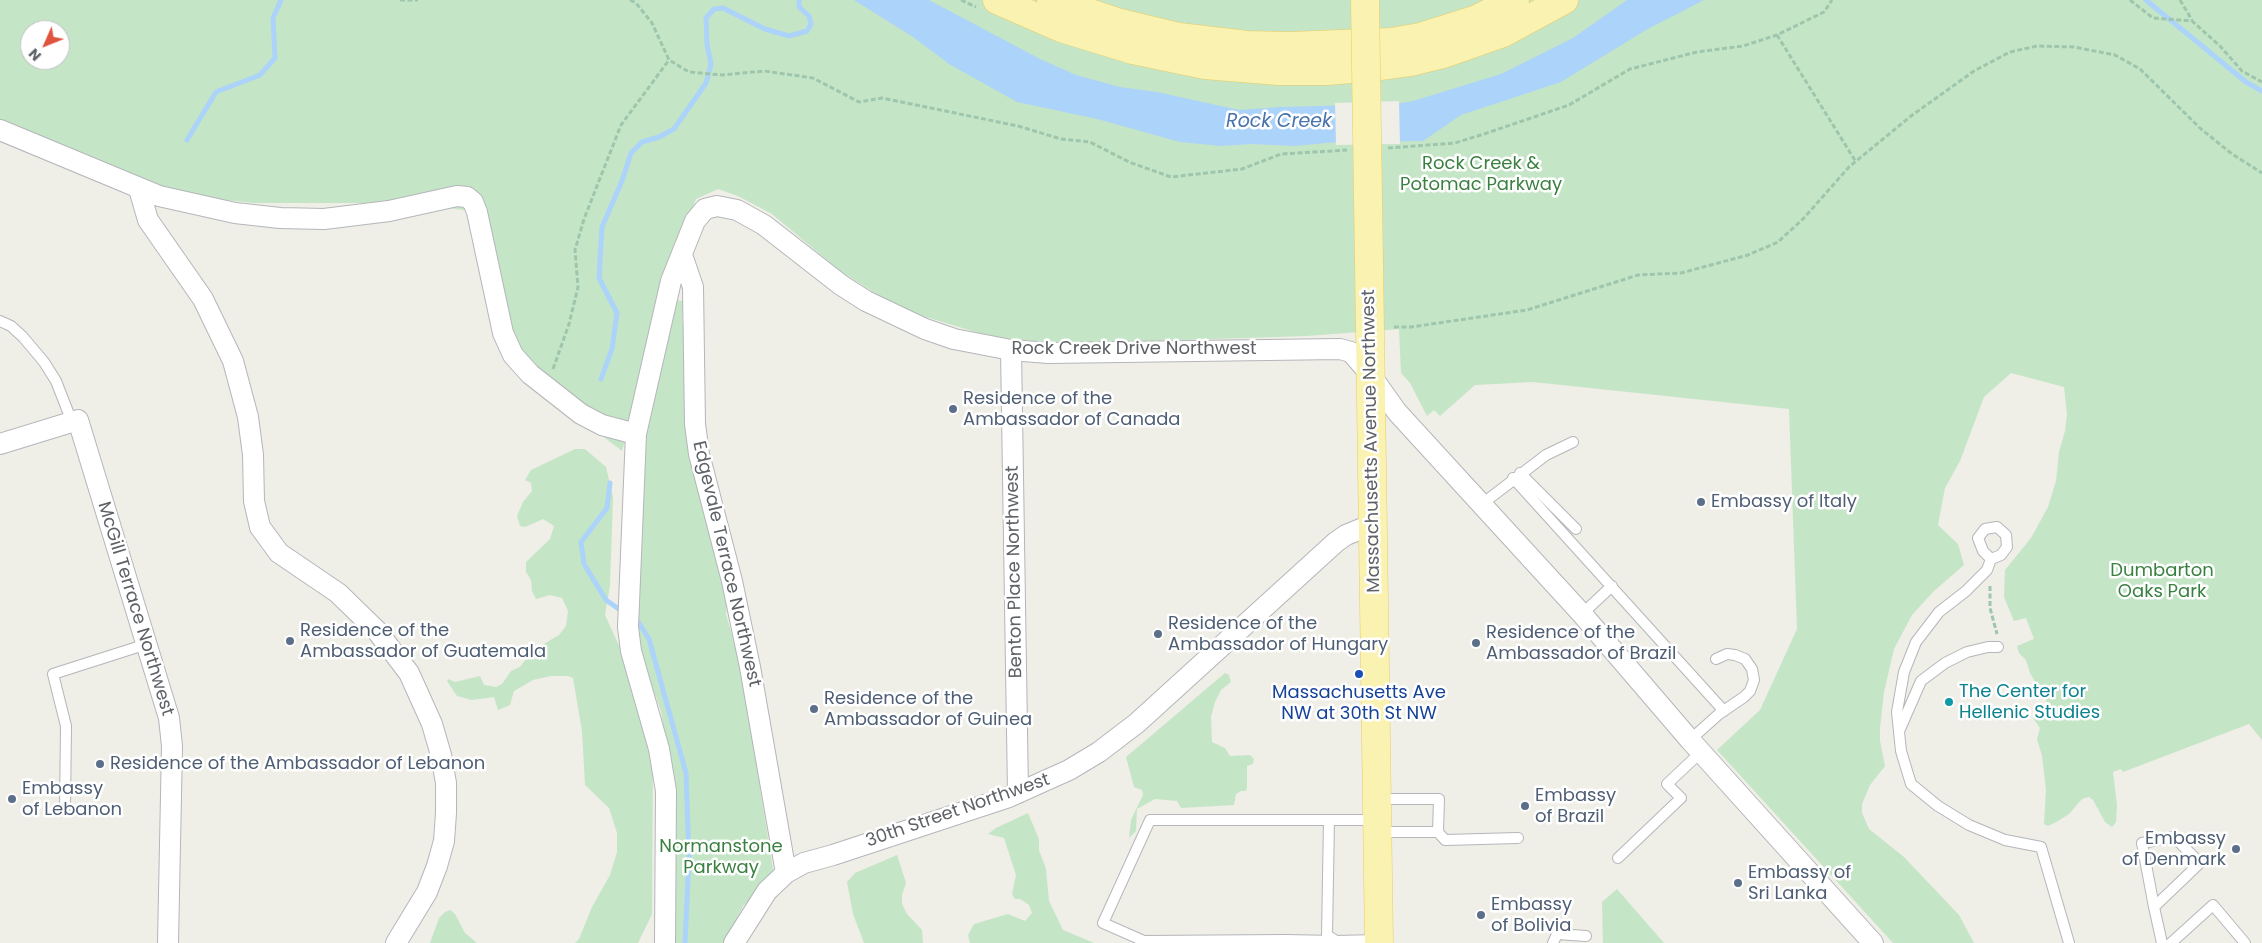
<!DOCTYPE html>
<html>
<head>
<meta charset="utf-8">
<style>
  body { margin:0 }
  #map { position:relative; width:2262px; height:943px; overflow:hidden; background:#efeee7; font-family:Poppins,sans-serif }
  canvas { display:block }
  .north { position:absolute; left:20px; top:20px; width:50px; height:50px; box-sizing:border-box; background:#fff; border:1px solid #bfc0c2; border-radius:50%; rotate:226deg; font-size:14px; font-weight:700; line-height:20px; text-align:center; color:#5e6166 }
  .north::after { content:''; display:block; margin:auto; width:18px; height:22px; background:#de543e; clip-path:polygon(50% 0,100% 100%,50% 72%,0 100%) }
</style>
</head>
<body>
<div id="map">
<canvas width="2262" height="943"></canvas>
<div class="north">N</div>
</div>
<script>
const ctx = document.querySelector('canvas').getContext('2d');
ctx.lineJoin = 'round';
function fillPath(path, color) {
  ctx.fillStyle = color;
  ctx.fill(path, 'evenodd');
}
function poly(rows) {
  const path = new Path2D();
  for (const r of rows) {
    path.moveTo(r[0], r[1]);
    for (let i = 2; i < r.length; i += 2) path.lineTo(r[i], r[i + 1]);
  }
  return path;
}
function trace(path, color, width, dash) {
  ctx.strokeStyle = color;
  ctx.lineWidth = width;
  ctx.lineCap = dash ? 'butt' : 'round';
  ctx.setLineDash(dash || []);
  ctx.stroke(path);
}
function drawText(font, color, halo, rows, align = 'center') {
  ctx.font = font + ' Poppins,sans-serif';
  ctx.lineWidth = 5;
  ctx.setLineDash([]);
  ctx.textBaseline = 'middle';
  ctx.strokeStyle = halo;
  ctx.fillStyle = color;
  for (const [text, x, y, turn = 0] of rows) {
    ctx.save();
    ctx.translate(x, y);
    ctx.rotate((+turn || 0) * Math.PI / 180);
    ctx.textAlign = isNaN(turn) ? turn : align;
    if (halo) ctx.strokeText(text, 0, 0);
    ctx.fillText(text, 0, 0);
    ctx.restore();
  }
}
const green = poly([
  [0,0,2262,0,2262,740,2249,724,2123,772,2121,769,2113,772,2117,805,2116,822,2112,827,2105,822,2093,800,2089,797,2082,799,2069,814,2058,821,2048,826,2044,824,2046,790,2042,756,2037,739,2040,728,2033,718,2046,716,2050,712,2049,706,2030,673,2026,660,2019,653,2017,646,2034,639,2026,618,2014,621,2004,597,2005,570,2031,538,2048,507,2056,481,2059,452,2065,431,2067,414,2064,387,2011,373,1984,397,1960,461,1945,488,1938,525,1958,544,1964,565,1934,591,1912,615,1894,649,1884,692,1880,728,1880,741,1885,766,1870,785,1862,804,1862,813,1869,829,1904,857,1959,915,1974,943,1893,943,1717,750,1760,710,1797,629,1789,409,1533,382,1475,385,1440,416,1434,410,1427,416,1410,383,1401,373,1399,329,1307,336,1062,344,992,337,926,317,886,300,840,271,772,214,738,196,718,189,696,199,687,223,622,451,528,379,470,211,415,203,255,203,184,196,0,133],
  [30,30,60,30,60,60,30,60],
  [674,300,683,301,682,320,730,584,726,614,741,668,774,876,743,906,725,943,671,943,673,792,661,711,635,640,644,437],
  [575,449,585,449,606,467,613,497,610,586,605,615,621,650,653,761,652,914,638,943,575,943,579,939,592,907,610,875,617,852,617,833,609,808,585,785,582,731,573,678,568,676,551,676,533,680,514,691,510,705,498,710,494,697,472,700,457,696,447,681,448,679,455,682,480,676,484,685,496,687,502,684,511,671,520,667,532,651,559,635,566,626,568,611,562,598,550,595,536,599,532,591,531,580,526,572,526,562,550,539,554,526,543,519,525,527,520,526,517,516,523,502,532,491,531,483,525,480,531,470],
  [1225,673,1229,675,1231,682,1221,690,1215,702,1211,717,1212,742,1225,748,1230,756,1250,755,1254,759,1253,764,1247,766,1247,788,1246,791,1241,791,1236,794,1234,805,1181,808,1177,801,1155,799,1137,809,1136,831,1129,838,1131,820,1143,795,1142,790,1134,787,1126,757],
  [1028,813,1039,839,1039,850,1046,869,1049,901,1063,930,1094,943,970,943,968,935,974,924,1008,914,1025,921,1032,913,1029,905,1020,899,1015,899,1012,894,1016,875,1004,838,988,834,996,828],
  [897,855,906,883,902,895,902,904,907,914,922,930,923,943,864,943,853,914,847,882,855,873],
  [1617,889,1664,943,1603,943,1602,902],
  [450,910,455,914,465,933,477,943,430,943,439,918,445,912]
]);
const water = poly([
  [854,0,929,0,1040,59,1076,75,1120,87,1157,92,1239,110,1280,107,1396,104,1413,101,1501,74,1573,38,1627,0,1704,0,1646,30,1561,82,1461,115,1423,141,1337,142,1294,146,1252,144,1221,146,1180,142,1097,119,1017,102,949,64,913,37]
]);
const pier = poly([
  [1399,101,1400,144,1336,145,1335,103]
]);
const stream = poly([
  [2146,0,2246,82,2262,91],
  [187,140,216,92,260,75,275,58,273,18,281,0],
  [601,379,612,349,617,313,599,278,602,227,622,181,631,153,642,142,659,137,674,129,706,83,711,64,707,44,706,18,714,9,723,8,765,29,789,36,807,31,811,24,809,16,799,7,799,0],
  [610,483,607,508,581,542,584,564,606,600,623,612],
  [634,619,639,623,649,639,686,773,689,859,685,943]
]);
const path = poly([
  [400,0,418,0],
  [630,0,636,3,652,23,669,60,689,72,722,75,764,71,813,78,859,102,882,98,1018,126,1061,139,1090,142,1129,162,1171,177,1242,169,1281,154,1347,150],
  [961,0,976,7],
  [2130,0,2153,18,2192,21,2220,46,2242,71,2262,82],
  [2180,0,2192,20],
  [1777,35,1856,162],
  [1388,148,1455,143,1487,133,1569,105,1630,69,1697,52,1743,46,1777,35,1824,12,1832,0],
  [1394,327,1411,327,1527,310,1638,275,1681,273,1748,255,1778,242,1804,218,1849,167,1911,116,1974,71,2010,52,2037,46,2074,47,2115,55,2140,69,2201,129,2232,154,2262,173],
  [553,369,569,324,578,287,575,250,584,219,621,125,669,60],
  [1990,586,1990,608,1997,634]
]);
const service = poly([
  [0,321,11,326,23,337,44,362,56,381,72,422],
  [1520,473,1576,529],
  [1513,478,1724,711],
  [1482,504,1546,455,1573,442],
  [1997,527,2006,535,2007,547,2001,555,1991,559,1983,551,1978,538,1985,529,1997,527],
  [1991,559,1987,570,1966,591,1939,612,1916,642,1904,672,1897,712,1901,751,1911,784,1938,806,1969,825,2005,840,2041,847,2069,943],
  [1582,614,1612,586],
  [1900,729,1921,681,1945,663,1967,652,1988,647,1998,647],
  [1690,740,1719,714,1744,697,1750,691,1754,680,1752,669,1745,659,1735,655,1727,654,1716,659],
  [1378,799,1439,799,1438,832,1379,832],
  [65,807,66,726,53,674,147,644],
  [1329,820,1327,935,1336,941,1378,940],
  [1438,832,1445,840,1518,838],
  [1618,858,1681,798,1667,784,1701,752],
  [2154,907,2200,863,2174,837,2142,843,2154,907,2162,943],
  [1336,941,1285,940,1144,941,1103,923,1150,820,1377,820],
  [1553,943,1557,934,1586,936],
  [2171,943,2213,905,2245,943]
]);
const minor = poly([
  [0,130,159,196,235,213,280,218,324,219,389,211,457,196,467,197,473,202,477,212,503,333,513,355,530,374,581,414,602,425,636,434],
  [139,189,148,220,203,299,233,361,248,417,253,455,254,501,260,527,279,553,338,593,377,631,409,673,432,724,441,755,446,783,446,813,444,841,437,866,427,892,396,943],
  [682,255,693,287,695,424,699,454,732,581,750,667,786,873],
  [1011,350,1018,793],
  [0,444,78,420,169,718,172,746,168,943],
  [665,943,666,791,659,749,631,651,628,627,636,434,671,281,695,221,705,209,717,206,737,210,764,225,841,285,866,301,925,329,954,339,1011,350,1048,353,1340,349,1351,352,1370,374,1397,412,1582,614,1690,740,1873,943],
  [734,943,767,891,786,873,804,863,833,855,1009,797,1069,770,1099,752,1137,723,1336,542,1346,535,1373,524]
]);
const primary = poly([
  [997,0,1061,28,1133,50,1205,65,1278,71,1327,71,1374,67,1411,62,1443,54,1503,33,1564,0],
  [1051,0,1117,22,1179,37,1247,45,1289,46,1391,42,1420,37,1477,19,1515,0],
  [1369,264,1379,943]
]);
const primaryBridge = poly([
  [1365,0,1369,264]
]);
const markers = [
  [953,409,5,"#5c6f8a"],
  [1701,502,5,"#5c6f8a"],
  [1158,634,5,"#5c6f8a"],
  [290,641,5,"#5c6f8a"],
  [1476,643,5,"#5c6f8a"],
  [1359,674,5,"#1a4fb4"],
  [1949,702,5,"#0f9aa8"],
  [814,709,5,"#5c6f8a"],
  [100,764,5,"#5c6f8a"],
  [12,799,5,"#5c6f8a"],
  [1525,806,5,"#5c6f8a"],
  [2236,849,5,"#5c6f8a"],
  [1738,883,5,"#5c6f8a"],
  [1481,915,5,"#5c6f8a"]
];
const parkNames = [
  ["Rock Creek &",1481,164],
  ["Potomac Parkway",1481,185],
  ["Dumbarton",2162,571],
  ["Oaks Park",2162,592],
  ["Normanstone",721,847],
  ["Parkway",721,868]
];
const streetNames = [
  ["Rock Creek Drive Northwest",1134,349],
  ["Massachusetts Avenue Northwest",1372,441,-91],
  ["Edgevale Terrace Northwest",726,564,77],
  ["Benton Place Northwest",1015,572,-91],
  ["McGill Terrace Northwest",135,609,73],
  ["30th Street Northwest",958,811,-19]
];
const serviceNames = [
  ["Residence of the",963,399],
  ["Ambassador of Canada",963,420],
  ["Embassy of Italy",1711,502],
  ["Residence of the",1168,624],
  ["Ambassador of Hungary",1168,645],
  ["Residence of the",300,631],
  ["Ambassador of Guatemala",300,652],
  ["Residence of the",1486,633],
  ["Ambassador of Brazil",1486,654],
  ["Residence of the",824,699],
  ["Ambassador of Guinea",824,720],
  ["Residence of the Ambassador of Lebanon",110,764],
  ["Embassy",22,789],
  ["of Lebanon",22,810],
  ["Embassy",1535,796],
  ["of Brazil",1535,817],
  ["Embassy",2226,839,"right"],
  ["of Denmark",2226,860,"right"],
  ["Embassy of",1748,873],
  ["Sri Lanka",1748,894],
  ["Embassy",1491,905],
  ["of Bolivia",1491,926]
];
const cultureNames = [
  ["The Center for",1959,692],
  ["Hellenic Studies",1959,713]
];
const transitNames = [
  ["Massachusetts Ave",1359,693],
  ["NW at 30th St NW",1359,714]
];
const waterNames = [
  ["Rock Creek",1279,122]
];
fillPath(green, '#c5e5c7');
fillPath(water, '#acd3f9');
fillPath(pier, '#efeee7');
trace(stream, '#acd3f9', 5);
trace(service, '#b4b6ba', 12);
trace(minor, '#b4b6ba', 22);
trace(primary, '#e8cc66', 29);
trace(path, '#9ec6ac', 3, [5, 2.5]);
trace(service, '#fff', 10);
trace(minor, '#fff', 20);
trace(primary, '#faf2b1', 28);
trace(primaryBridge, '#e8cc66', 29, []);
trace(primaryBridge, '#faf2b1', 28);
for (const [x, y, r, color] of markers) {
  const dot = new Path2D();
  dot.arc(x, y, r, 0, 2 * Math.PI);
  ctx.fillStyle = color;
  ctx.fill(dot);
  trace(dot, '#fff', 2);
}
drawText('18px', '#3a8041', '#fff', parkNames);
drawText('18px', '#5e6166', '#fff', streetNames);
drawText('18px', '#4e5e75', '#fff', serviceNames, 'left');
drawText('18px', '#0d838f', '#fff', cultureNames, 'left');
drawText('18px', '#164399', '#fff', transitNames);
drawText('italic 19px', '#4973ab', '#fff', waterNames);
</script>
</body>
</html>
